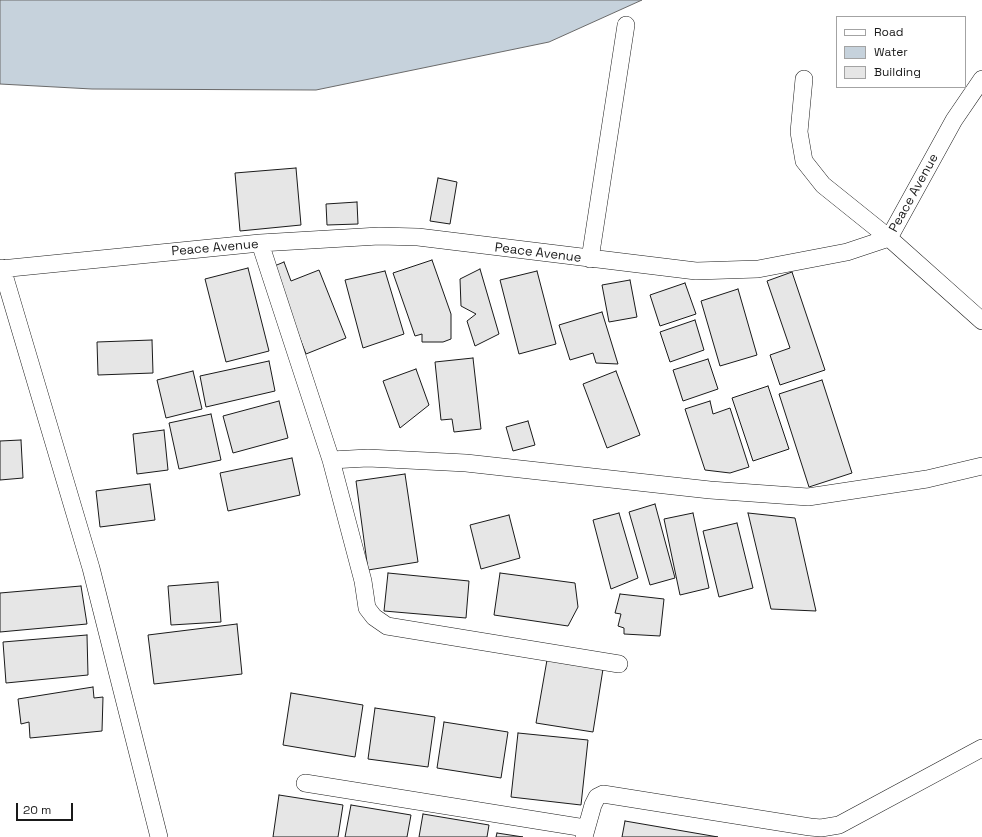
<!DOCTYPE html>
<html>
<head>
<meta charset="utf-8">
<style>
  body { margin:0 }
  #map { position:relative; width:982px; height:837px; overflow:hidden; background:#fff; font-family:"Space Grotesk",sans-serif }
  canvas { display:block }
  .legend { position:absolute; left:836px; top:16px; width:130px; height:72px; box-sizing:border-box; background:#fff; border:1px solid #a3a3a3; margin:0; padding:5px 7px; list-style:none; font-size:12px; color:#1a1a1a }
  .legend li { display:flex; align-items:center; gap:8px; height:20px }
  .legend b { width:20px; border:1px solid #a3a3a3 }
  .scale { position:absolute; left:16px; top:803px; width:57px; height:18px; box-sizing:border-box; border:2px solid #1a1a1a; border-top:0; padding-left:5px; font-size:12px; line-height:14px; white-space:nowrap; color:#1a1a1a; -webkit-text-stroke:3px #fff; paint-order:stroke }
</style>
</head>
<body>
<div id="map">
<canvas width="982" height="837"></canvas>
<ul class="legend">
<li><b style="height:5px;background:#fff"></b>Road</li>
<li><b style="height:11px;background:#c6d2dc"></b>Water</li>
<li><b style="height:11px;background:#e6e6e6"></b>Building</li>
</ul>
<div class="scale">20 m</div>
</div>
<script>
const ctx = document.querySelector('canvas').getContext('2d');
ctx.lineJoin = 'round';
function fillPath(path, color) {
  ctx.fillStyle = color;
  ctx.fill(path, 'evenodd');
}
function poly(rows) {
  const path = new Path2D();
  for (const r of rows) {
    path.moveTo(r[0], r[1]);
    for (let i = 2; i < r.length; i += 2) path.lineTo(r[i], r[i + 1]);
  }
  return path;
}
function trace(path, color, width, dash) {
  ctx.strokeStyle = color;
  ctx.lineWidth = width;
  ctx.lineCap = dash ? 'butt' : 'round';
  ctx.setLineDash(dash || []);
  ctx.stroke(path);
}
function drawText(font, color, halo, rows, align = 'center') {
  ctx.font = font + ' "Space Grotesk",sans-serif';
  ctx.lineWidth = 3;
  ctx.setLineDash([]);
  ctx.textBaseline = 'middle';
  ctx.strokeStyle = halo;
  ctx.fillStyle = color;
  for (const [text, x, y, turn = 0] of rows) {
    ctx.save();
    ctx.translate(x, y);
    ctx.rotate((+turn || 0) * Math.PI / 180);
    ctx.textAlign = isNaN(turn) ? turn : align;
    if (halo) ctx.strokeText(text, 0, 0);
    ctx.fillText(text, 0, 0);
    ctx.restore();
  }
}
const water = poly([
  [0,0,642,0,549,42,316,90,92,89,0,84,0,0]
]);
const building = poly([
  [296,168,301,225,240,231,235,173,296,168],
  [438,178,457,182,450,224,430,221,438,178],
  [357,202,358,224,327,225,326,204,357,202],
  [432,260,451,314,451,339,443,342,422,342,422,334,415,336,393,273,432,260],
  [284,262,291,281,319,270,346,338,306,354,272,267,284,262],
  [248,268,269,351,226,362,205,279,248,268],
  [480,269,499,334,475,346,467,321,476,314,461,306,460,279,480,269],
  [385,271,404,334,363,348,345,280,385,271],
  [537,271,556,344,519,354,500,280,537,271],
  [792,272,825,370,780,385,770,355,790,348,767,281,792,272],
  [630,280,637,317,609,322,602,285,630,280],
  [685,283,696,314,660,326,650,295,685,283],
  [738,289,757,355,720,366,701,301,738,289],
  [602,312,618,364,596,363,593,353,570,360,559,325,602,312],
  [695,320,704,350,670,362,660,332,695,320],
  [152,340,153,373,98,375,97,342,152,340],
  [473,358,481,429,454,432,452,419,441,420,435,362,473,358],
  [708,359,718,389,683,401,673,370,708,359],
  [269,361,275,391,206,407,200,376,269,361],
  [416,369,429,405,400,428,383,381,416,369],
  [193,371,202,409,166,418,157,380,193,371],
  [616,371,640,435,607,448,583,384,616,371],
  [822,380,852,473,809,487,779,394,822,380],
  [768,386,789,449,753,461,732,398,768,386],
  [279,401,288,438,233,453,223,416,279,401],
  [710,401,713,414,730,408,749,467,730,473,705,470,685,409,710,401],
  [211,414,221,460,179,469,169,423,211,414],
  [528,421,535,445,513,451,506,427,528,421],
  [164,430,168,470,137,474,133,434,164,430],
  [21,440,23,478,0,480,0,441,21,440],
  [292,458,300,495,228,511,220,473,292,458],
  [405,474,418,562,368,570,356,481,405,474],
  [150,484,155,520,100,527,96,491,150,484],
  [655,504,675,578,650,585,629,512,655,504],
  [619,513,638,578,611,589,593,520,619,513],
  [693,513,709,588,680,595,664,519,693,513],
  [748,513,795,518,816,611,771,609,748,513],
  [509,515,520,558,481,569,470,525,509,515],
  [737,523,753,588,719,597,703,531,737,523],
  [388,573,469,581,466,618,384,611,388,573],
  [500,573,575,583,578,607,568,626,494,615,500,573],
  [218,582,221,622,171,625,168,586,218,582],
  [81,586,87,624,0,632,0,593,81,586],
  [620,594,664,599,660,636,624,634,624,628,618,626,621,614,615,613,620,594],
  [237,624,242,674,154,684,148,635,237,624],
  [87,635,88,675,6,683,3,642,87,635],
  [547,660,603,669,593,732,536,723,547,660],
  [93,687,94,698,103,697,102,731,30,738,29,722,21,724,18,699,93,687],
  [291,693,363,705,355,757,283,745,291,693],
  [375,708,435,717,428,767,368,759,375,708],
  [444,722,508,732,501,778,437,768,444,722],
  [518,733,588,740,581,805,511,797,518,733],
  [279,795,343,805,338,837,273,837,279,795],
  [351,805,411,815,407,837,345,837,351,805],
  [423,814,489,825,487,837,419,837,423,814],
  [625,821,718,837,622,837,625,821],
  [497,833,523,837,496,837,497,833]
]);
const minor = poly([
  [804,79,799,132,804,161,823,185,889,238,982,321],
  [260,243,331,460,363,581,367,608,374,617,387,626,619,664],
  [590,259,626,25],
  [2,268,91,568,159,837],
  [0,269,260,243,379,236,418,237,696,271,758,269,847,252,889,238,954,120,982,79],
  [331,460,368,458,466,463,710,490,808,497,927,479,982,466],
  [305,783,585,828],
  [584,837,593,805,597,797,603,794,810,827,821,828,839,825,982,748]
]);
const streetNames = [
  ["Peace Avenue",914,193,-61],
  ["Peace Avenue",215,248,-5],
  ["Peace Avenue",538,253,7]
];
fillPath(water, '#c6d2dc');
trace(water, '#6a6a6a', 1);
fillPath(building, '#e6e6e6');
trace(building, '#1a1a1a', 1);
trace(minor, '#1a1a1a', 18);
trace(minor, '#fff', 17);
drawText('13px', '#1a1a1a', '#fff', streetNames);
</script>
</body>
</html>
